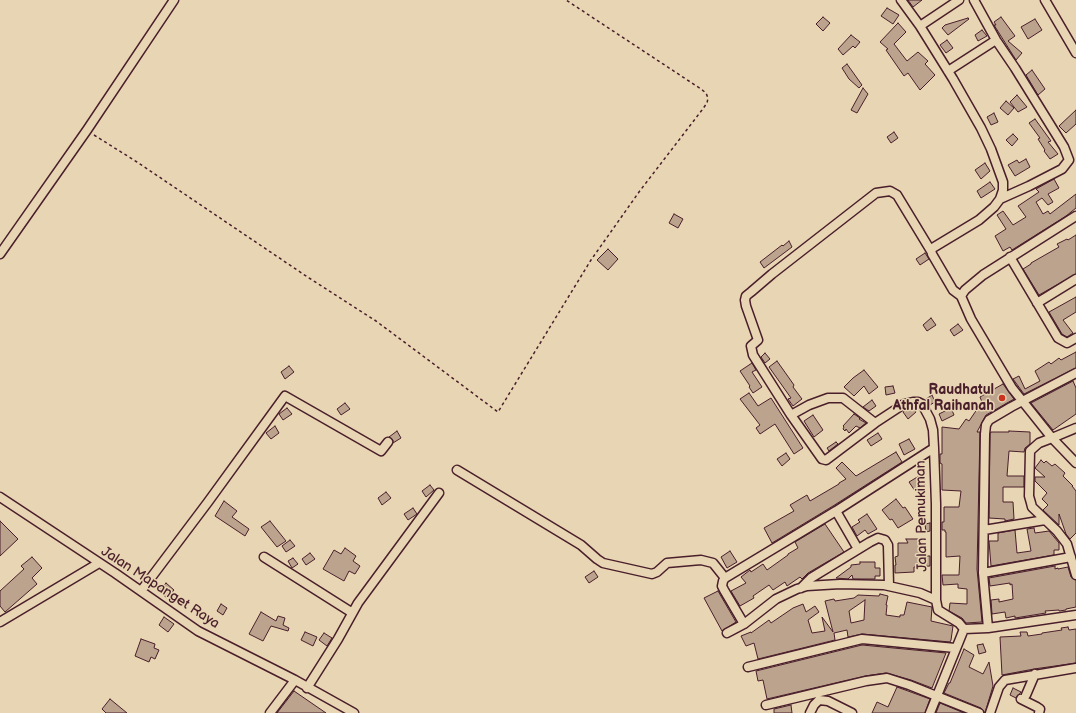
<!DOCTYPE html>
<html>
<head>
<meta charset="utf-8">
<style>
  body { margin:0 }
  canvas { display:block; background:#e8d5b3 }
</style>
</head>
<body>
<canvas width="1076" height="713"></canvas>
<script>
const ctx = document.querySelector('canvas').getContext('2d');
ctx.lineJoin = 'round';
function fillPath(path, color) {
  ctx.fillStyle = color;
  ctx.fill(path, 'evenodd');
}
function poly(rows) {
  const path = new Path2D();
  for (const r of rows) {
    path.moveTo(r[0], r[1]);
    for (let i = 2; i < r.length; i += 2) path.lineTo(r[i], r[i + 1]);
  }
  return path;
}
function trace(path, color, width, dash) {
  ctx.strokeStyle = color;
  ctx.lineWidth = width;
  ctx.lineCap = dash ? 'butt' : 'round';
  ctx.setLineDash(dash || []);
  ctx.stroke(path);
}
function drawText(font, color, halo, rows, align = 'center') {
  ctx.font = font + ' "Balsamiq Sans",sans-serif';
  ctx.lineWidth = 3;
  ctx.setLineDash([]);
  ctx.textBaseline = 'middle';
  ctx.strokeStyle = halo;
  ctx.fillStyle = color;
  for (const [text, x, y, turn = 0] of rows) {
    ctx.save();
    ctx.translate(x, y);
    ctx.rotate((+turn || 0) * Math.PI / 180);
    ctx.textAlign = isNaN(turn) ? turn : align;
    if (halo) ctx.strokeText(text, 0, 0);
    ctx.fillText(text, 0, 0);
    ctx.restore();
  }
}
const building = poly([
  [908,0,922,0,913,7,908,0],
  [887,8,899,15,893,24,881,16,887,8],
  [823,17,830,23,823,31,816,24,823,17],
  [1001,17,1015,36,1008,41,1022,53,1016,60,994,25,996,25,994,22,1001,17],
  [968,18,969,19,948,35,942,28,945,25,968,18],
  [1035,19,1042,30,1028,39,1021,27,1035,19],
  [898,23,906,32,894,44,907,61,918,52,928,61,925,64,935,75,920,90,908,73,904,76,886,50,888,49,880,42,898,23],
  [982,30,987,36,978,41,975,35,982,30],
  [851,35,860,42,855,48,853,46,843,55,838,49,851,35],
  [947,40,953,48,946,53,940,45,947,40],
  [847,64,862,85,859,88,849,79,842,68,847,64],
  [1032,70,1045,89,1038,95,1026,75,1032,70],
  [863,88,868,94,857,113,851,110,863,88],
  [1017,95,1027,107,1018,112,1010,102,1017,95],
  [1006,101,1014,108,1008,115,1000,108,1006,101],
  [1076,110,1076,124,1066,133,1059,126,1076,110],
  [994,113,998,122,991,125,987,117,994,113],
  [1035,119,1051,141,1048,142,1058,154,1050,159,1044,151,1045,150,1038,139,1040,138,1029,123,1035,119],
  [894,132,898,138,891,143,887,137,894,132],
  [1013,134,1018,139,1012,146,1006,140,1013,134],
  [1026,159,1030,167,1015,176,1008,165,1017,160,1019,163,1026,159],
  [985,163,990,171,981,179,975,170,985,163],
  [1054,179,1059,188,1048,194,1053,202,1048,205,1042,198,1036,202,1043,214,1048,211,1050,214,1076,194,1076,208,1066,216,1012,250,1010,247,1003,251,995,236,1006,229,997,215,1003,211,1013,225,1026,217,1018,206,1039,192,1036,189,1054,179],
  [990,182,995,189,981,198,977,191,990,182],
  [674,214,683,219,678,228,669,223,674,214],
  [1076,235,1076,274,1039,295,1023,269,1031,264,1031,263,1059,247,1057,244,1067,239,1068,240,1076,235],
  [789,241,792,247,764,268,760,262,782,245,783,246,789,241],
  [608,249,618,259,608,270,597,260,608,249],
  [925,253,929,259,920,265,916,259,925,253],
  [1076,297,1076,312,1063,320,1073,333,1067,337,1062,334,1049,312,1076,297],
  [931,318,936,325,927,331,923,325,931,318],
  [958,324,963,330,954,336,950,330,958,324],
  [1076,352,1076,368,1024,394,1013,379,1019,376,1025,389,1040,381,1035,371,1049,362,1051,364,1059,358,1061,360,1076,352],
  [765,353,770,359,765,363,761,357,765,353],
  [777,361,794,385,793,387,802,399,793,406,788,399,791,398,769,367,777,361],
  [752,363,756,370,752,372,762,387,753,393,749,387,750,386,740,371,752,363],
  [289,366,294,372,285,379,281,372,289,366],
  [864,370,878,387,869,394,864,386,854,396,844,387,853,378,864,370],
  [1073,381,1076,388,1076,414,1053,430,1031,403,1073,381],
  [1003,384,1014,399,986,415,977,432,980,432,977,569,982,622,966,623,962,618,949,611,950,603,967,604,967,589,958,588,958,584,943,585,942,575,959,575,960,556,946,557,946,532,945,532,945,530,942,530,942,522,944,522,944,507,959,507,961,491,942,490,942,464,940,463,940,454,942,454,942,427,959,429,966,419,969,421,982,402,980,397,1003,384],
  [893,386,895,393,886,395,885,387,893,386],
  [749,393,758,406,771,398,803,448,794,454,775,424,760,434,756,428,760,425,740,399,749,393],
  [932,395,935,402,930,405,926,399,932,395],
  [872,400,876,406,869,411,863,407,872,400],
  [345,403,350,409,341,415,337,409,345,403],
  [287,408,292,414,283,420,279,414,287,408],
  [913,408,916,412,908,419,903,412,907,409,913,408],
  [951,408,954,415,942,421,939,414,951,408],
  [854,414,860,418,859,419,866,423,860,428,856,426,849,433,846,429,845,431,843,429,844,427,843,426,854,414],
  [813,415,823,430,814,437,804,421,813,415],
  [275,426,279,433,271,439,266,433,275,426],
  [397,431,401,438,393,443,393,440,389,437,397,431],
  [1009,431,1030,432,1030,444,1025,448,1024,452,1009,451,1007,476,1024,476,1024,487,1003,487,1003,502,1013,502,1014,519,1005,521,1005,519,989,518,990,434,991,432,1009,432,1009,431],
  [878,433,882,439,871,446,867,440,878,433],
  [909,439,915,449,904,455,899,444,909,439],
  [836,442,838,444,829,451,827,448,836,442],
  [896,452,902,462,833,506,772,543,764,528,794,511,790,505,807,495,810,501,839,484,839,483,846,479,836,468,842,462,856,476,896,452],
  [786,453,790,459,782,466,777,459,786,453],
  [1041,460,1044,463,1046,461,1052,466,1055,464,1065,473,1063,476,1073,486,1072,486,1076,491,1076,533,1070,539,1066,534,1059,514,1059,525,1043,510,1048,505,1042,499,1047,493,1035,481,1035,477,1045,477,1035,468,1041,460],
  [919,476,925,485,915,491,909,482,919,476],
  [430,485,434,490,426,497,422,491,430,485],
  [386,492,391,498,382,505,378,498,386,492],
  [896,499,903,508,905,507,913,519,898,528,892,519,890,520,882,510,896,499],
  [224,501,237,511,232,517,249,529,245,536,215,516,224,501],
  [413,508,417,514,408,520,404,514,413,508],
  [867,514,877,529,868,534,865,530,857,536,852,527,860,522,858,520,867,514],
  [0,521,18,539,0,556,0,521],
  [270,521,286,541,277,547,261,527,270,521],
  [930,523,930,531,926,532,925,524,930,523],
  [825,524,844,552,808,573,802,579,800,577,787,586,785,582,773,590,769,585,753,596,754,598,740,606,731,591,746,583,741,577,750,570,751,572,763,564,767,570,788,555,788,554,798,548,795,542,825,524],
  [1034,528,1035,533,1049,531,1059,543,1059,550,1054,550,1054,555,991,566,989,541,998,541,998,533,1015,530,1017,553,1031,551,1027,529,1034,528],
  [906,539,921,539,921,556,930,556,930,566,914,567,914,572,895,573,895,565,896,565,895,557,898,556,898,543,908,543,906,539],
  [290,540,295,546,286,552,282,546,290,540],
  [345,548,356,556,353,561,360,566,355,574,349,571,344,581,323,569,334,550,341,554,345,548],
  [730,551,737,562,727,568,721,557,730,551],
  [310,553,315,559,306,565,302,559,310,553],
  [32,557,42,568,32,578,37,584,5,612,0,606,0,591,24,569,21,566,32,557],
  [293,558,298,564,292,568,288,561,293,558],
  [860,562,875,562,875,568,880,568,880,576,875,576,875,579,853,579,852,575,848,579,836,578,851,567,851,565,860,564,860,562],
  [1055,566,1055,569,1058,568,1058,569,1068,567,1071,577,1076,580,1076,607,1066,609,1066,610,1059,611,1059,610,1045,611,1046,613,1015,618,1015,616,1006,618,1005,612,992,614,991,600,999,599,999,602,1013,599,1012,584,1010,585,1010,583,990,586,989,578,1055,566],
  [594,571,598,577,589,583,585,577,594,571],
  [166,583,174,590,167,598,159,591,166,583],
  [718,591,736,622,722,631,704,598,718,591],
  [880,594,888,596,886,605,887,605,886,615,900,617,900,615,904,615,907,602,932,607,931,621,953,626,951,640,950,642,862,634,848,637,847,630,834,633,835,640,758,659,754,643,746,646,741,636,751,632,751,633,769,620,771,623,793,608,803,604,806,612,815,606,819,612,808,620,812,633,825,631,822,617,833,632,825,601,834,599,835,601,854,598,858,595,879,596,880,594],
  [865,600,864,620,851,623,849,611,865,600],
  [221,604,227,608,223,615,217,611,221,604],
  [261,612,276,621,278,616,285,618,283,625,289,628,288,631,271,626,263,641,249,634,261,612],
  [164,617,174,624,168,632,159,625,164,617],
  [1068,627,1069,630,1076,629,1076,663,1034,669,1002,675,1000,637,1021,636,1020,632,1027,632,1028,636,1042,634,1042,633,1062,630,1061,628,1068,627],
  [305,632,317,637,313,646,301,640,305,632],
  [324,633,332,638,327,646,319,640,324,633],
  [141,639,155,644,154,648,159,650,155,659,151,657,149,662,135,656,141,639],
  [983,644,986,652,979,654,977,645,983,644],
  [862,645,946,653,932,688,911,680,886,673,865,676,767,699,763,680,758,681,756,671,862,645],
  [964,649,974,655,969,667,983,674,989,662,993,686,985,713,981,708,944,693,949,683,950,683,964,649],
  [897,687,930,699,925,713,872,713,877,702,888,707,897,687],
  [1013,688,1021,692,1016,698,1010,695,1013,688],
  [294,691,326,713,277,713,294,691],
  [110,699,127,713,106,713,102,709,110,699],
  [940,703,964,713,936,713,940,703],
  [791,705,792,713,774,713,774,709,791,705]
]);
const path = poly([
  [94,135,137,162,309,278,376,321,498,412,591,260,639,192,702,110,707,103,708,98,706,93,701,89,566,0]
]);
const minor = poly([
  [901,0,920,26,953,79,981,128,991,149,1003,182,1003,190,1000,199,994,207,979,220,931,249,932,254,953,290,961,296],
  [974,0,996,40,1015,68,1064,147,1069,160,1062,169,1029,186,1000,199],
  [1045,0,1076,53],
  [920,26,959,0],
  [948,71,996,40],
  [1076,216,983,275,965,290,961,296,971,319,1012,388,1052,438,1076,428],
  [0,254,87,130,174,0],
  [1010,257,1058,338,1067,343,1076,338],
  [1037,303,1076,279],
  [791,415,809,405,828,398,843,398,875,423,904,404,913,402,918,402,922,404,930,419,933,430,934,448],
  [875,423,826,460,822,459,791,415,753,355,751,346,758,340,746,306,745,300,746,296,751,292,772,274,876,193,890,191,897,195,931,251],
  [1076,463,1052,438,1039,443,1030,451,1029,496,1031,503,1032,507,1057,531,1067,544,1076,575],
  [457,470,581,545,597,559,603,563,652,574,657,572,667,563,701,560,713,563,725,578],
  [0,497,115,573,198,631,295,680,354,713],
  [984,530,1045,520],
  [858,549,836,511,934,448,936,504,936,600],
  [264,557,351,612],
  [983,573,1071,557],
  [801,588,811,578,870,542,878,538,885,540,888,545,889,586],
  [141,591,208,502,285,396,381,451,388,442],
  [0,622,99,563],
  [744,624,724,590,722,586,723,581,725,578,836,511],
  [988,628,983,573,985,434,986,425,989,420,1011,407,1076,373],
  [727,633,744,624,776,599,797,589,807,586,840,584,884,585,920,593,936,600,938,610,959,623,964,629],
  [748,667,862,639,955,648],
  [307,688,338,639,358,603,439,493],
  [1026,695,1035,674],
  [1021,699,1037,707,1040,709,1039,713],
  [766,705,866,681,887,678,909,685,979,713],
  [270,713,295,680],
  [810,713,814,705,819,700,828,701,852,713],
  [930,713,964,629,988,628,1076,615],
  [990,713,999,687,1005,680,1076,668]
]);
const markers = [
  [1002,398,4,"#c8321e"]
];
const poiNames = [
  ["Raudhatul",994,390],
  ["Athfal Raihanah",994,406]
];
const streetNames = [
  ["Jalan Pemukiman",922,516,-91],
  ["Jalan Mapanget Raya",160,588,33]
];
fillPath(building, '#bba38d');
trace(building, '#4a1f2b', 1);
trace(minor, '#4a1f2b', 11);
trace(path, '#4a1f2b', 1.5, [3, 3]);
trace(minor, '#e8d5b3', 8);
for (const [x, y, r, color] of markers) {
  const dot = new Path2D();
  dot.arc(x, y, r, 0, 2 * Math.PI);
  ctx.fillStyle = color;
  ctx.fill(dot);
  trace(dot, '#e8d5b3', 1.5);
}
drawText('bold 14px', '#4a1f2b', '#e8d5b3', poiNames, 'right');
drawText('14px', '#4a1f2b', '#e8d5b3', streetNames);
</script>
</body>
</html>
